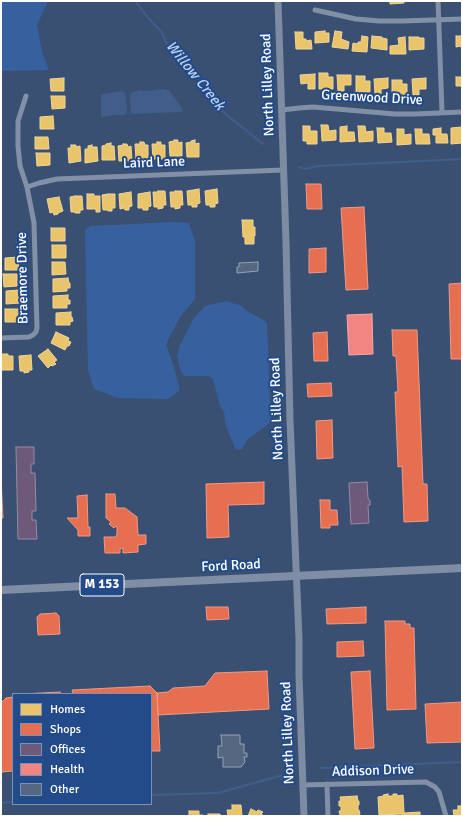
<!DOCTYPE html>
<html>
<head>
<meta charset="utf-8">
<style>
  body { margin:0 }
  #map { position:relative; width:463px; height:817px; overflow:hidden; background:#3a5072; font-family:Signika,sans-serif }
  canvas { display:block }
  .frame { position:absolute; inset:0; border:2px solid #fff; pointer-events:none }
  .legend { position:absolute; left:12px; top:693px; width:140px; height:112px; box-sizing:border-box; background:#234a89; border:1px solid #7b92b8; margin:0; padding:5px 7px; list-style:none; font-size:12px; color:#fff }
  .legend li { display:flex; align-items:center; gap:8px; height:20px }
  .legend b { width:20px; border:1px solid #7b92b8 }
</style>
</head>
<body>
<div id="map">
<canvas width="463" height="817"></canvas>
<div class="frame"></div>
<ul class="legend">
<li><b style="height:11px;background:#e9c46a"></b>Homes</li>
<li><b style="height:11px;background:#e76f51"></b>Shops</li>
<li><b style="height:11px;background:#6d597a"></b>Offices</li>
<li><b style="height:11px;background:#f28482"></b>Health</li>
<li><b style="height:11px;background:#566782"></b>Other</li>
</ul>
</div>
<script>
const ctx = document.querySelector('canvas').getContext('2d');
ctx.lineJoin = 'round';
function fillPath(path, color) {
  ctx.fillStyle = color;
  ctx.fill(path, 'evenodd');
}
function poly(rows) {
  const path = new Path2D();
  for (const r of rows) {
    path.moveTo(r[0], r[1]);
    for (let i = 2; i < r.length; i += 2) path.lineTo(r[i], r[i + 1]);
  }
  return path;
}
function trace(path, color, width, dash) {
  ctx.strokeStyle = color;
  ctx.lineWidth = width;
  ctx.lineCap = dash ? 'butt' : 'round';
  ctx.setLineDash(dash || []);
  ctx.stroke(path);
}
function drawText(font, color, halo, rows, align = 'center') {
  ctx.font = font + ' Signika,sans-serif';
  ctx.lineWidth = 4;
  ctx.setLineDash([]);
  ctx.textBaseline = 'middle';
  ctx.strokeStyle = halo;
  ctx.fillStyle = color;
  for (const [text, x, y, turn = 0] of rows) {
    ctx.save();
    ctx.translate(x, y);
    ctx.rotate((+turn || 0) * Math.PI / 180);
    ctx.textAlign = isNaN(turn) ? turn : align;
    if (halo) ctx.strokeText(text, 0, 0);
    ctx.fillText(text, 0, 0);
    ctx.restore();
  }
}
const green = poly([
  [1,1,48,1,37,25,42,52,49,70,1,71],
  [175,222,189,223,195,241,195,299,180,317,166,344,175,371,180,390,168,399,118,398,94,389,88,370,85,230,90,226],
  [227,301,241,306,247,311,260,318,267,323,270,402,271,422,248,439,242,449,236,450,226,426,224,412,220,406,213,379,209,376,184,376,180,369,177,356,180,345,194,318,205,306]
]);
const water = poly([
  [164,89,170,91,183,110,181,112,132,114,131,112,130,96,131,93,139,90,145,91],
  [123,91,125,93,126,98,127,113,125,115,116,115,101,117,101,96,102,94]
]);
const homes = poly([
  [390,1,404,1,404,3,390,4,390,1],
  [325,31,325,33,329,33,329,42,315,43,315,32,325,31],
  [335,31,342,32,341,39,349,42,348,49,332,47,335,31],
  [295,32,303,32,303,39,306,39,306,41,311,40,312,49,296,49,295,32],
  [362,36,368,37,367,52,352,51,353,43,358,44,358,42,361,42,362,36],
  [372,36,382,37,382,38,387,39,387,50,371,48,372,36],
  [456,36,462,36,462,52,461,46,456,47,456,36],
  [405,37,406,54,390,54,390,46,399,45,398,38,405,37],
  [409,37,419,37,419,38,424,38,424,49,409,50,409,37],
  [319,73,328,73,328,77,333,77,333,89,319,89,319,73],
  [315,74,315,89,308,89,308,83,301,84,300,75,315,74],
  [337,75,351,75,351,85,344,85,344,91,338,91,337,75],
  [356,76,365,76,365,81,370,81,370,92,356,92,356,76],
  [456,77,462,77,462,86,456,86,456,77],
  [64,78,64,91,51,91,50,79,64,78],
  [388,78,388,88,381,89,381,94,375,94,374,79,388,78],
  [426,78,426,89,419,89,419,95,413,95,412,79,426,78],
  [392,80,402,80,402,84,407,84,407,97,392,97,392,80],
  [51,96,65,96,65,108,52,109,51,96],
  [53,116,54,129,40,129,40,117,53,116],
  [321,125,328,125,329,131,336,130,336,140,322,141,321,125],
  [303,126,310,126,310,131,317,131,317,144,307,144,307,141,303,141,303,126],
  [347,126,347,132,354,132,355,141,340,142,340,127,347,126],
  [358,126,365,126,366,132,373,131,373,141,359,142,358,126],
  [462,127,462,143,451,144,451,128,462,127],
  [377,128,384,128,384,133,391,133,392,142,378,143,377,128],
  [441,128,441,134,447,134,448,143,436,143,436,135,433,135,433,129,441,128],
  [397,129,404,129,404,135,411,134,411,144,397,145,397,129],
  [415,129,422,129,422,134,429,134,430,144,416,144,415,129],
  [35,137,48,137,49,149,35,149,35,137],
  [174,140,178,140,178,143,182,142,182,156,170,156,169,142,174,141,174,140],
  [195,140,195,144,199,143,199,157,187,157,186,143,191,142,191,141,195,140],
  [140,142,144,142,145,145,148,145,148,159,136,159,135,144,140,144,140,142],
  [157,142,161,142,161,145,165,145,165,159,153,159,152,144,157,144,157,142],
  [111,143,111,146,114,146,115,160,102,160,102,146,106,145,106,144,111,143],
  [123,144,127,144,128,147,131,146,132,161,119,161,118,146,123,145,123,144],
  [71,145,76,145,76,147,80,146,81,161,69,163,68,148,71,148,71,145],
  [92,145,92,147,97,147,98,161,85,163,85,149,88,149,88,146,92,145],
  [36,153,50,153,50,165,37,166,36,153],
  [199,189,200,203,197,204,197,207,192,207,192,205,188,205,187,191,199,189],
  [217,189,218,203,215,204,215,207,210,207,210,205,206,205,205,191,217,189],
  [158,191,165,191,166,205,163,205,163,208,158,209,158,207,154,207,153,192,158,192,158,191],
  [175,191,182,191,183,205,180,205,180,208,175,209,175,207,171,207,170,192,175,192,175,191],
  [131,192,132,206,129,207,129,210,125,210,124,208,120,209,119,194,131,192],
  [150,192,151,206,148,207,148,210,143,210,143,208,138,208,138,194,150,192],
  [87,194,94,194,94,196,100,196,100,212,96,212,96,209,87,209,87,194],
  [108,194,115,194,115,208,112,208,112,211,108,211,108,210,103,210,102,195,108,194],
  [75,196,82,196,83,210,80,210,80,213,75,213,75,212,71,212,70,197,75,196],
  [59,197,63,211,58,213,58,214,54,215,53,212,50,213,47,199,59,197],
  [242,220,253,220,253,227,255,227,255,236,254,236,254,244,245,244,245,237,243,237,242,220],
  [51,228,65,228,65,241,51,241,51,228],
  [52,245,66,245,66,258,52,258,52,245],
  [18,257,19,270,5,270,5,258,18,257],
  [52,262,65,262,66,274,52,275,52,262],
  [3,274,17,274,17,286,4,287,3,274],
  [68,278,69,283,70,283,70,288,67,288,67,291,53,292,53,279,68,278],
  [19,290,20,303,6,304,6,291,19,290],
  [68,295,68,300,70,300,70,304,67,304,67,308,53,308,53,296,68,295],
  [5,309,20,309,20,315,18,315,18,322,5,322,5,309],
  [71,312,71,317,72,317,73,321,70,322,70,325,56,325,56,313,71,312],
  [56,332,69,338,68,341,71,342,69,346,67,346,65,350,51,343,56,332],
  [48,349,57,360,54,362,56,364,52,366,51,365,48,368,38,356,48,349],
  [1,354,8,354,8,356,13,356,13,370,1,370,1,354],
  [31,355,32,370,29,370,29,372,24,373,24,371,20,371,19,356,31,355],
  [388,794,388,796,393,796,393,794,397,794,397,796,403,795,404,813,420,812,420,816,402,816,402,814,379,815,378,797,384,796,383,795,388,794],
  [357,796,358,801,359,801,359,805,358,805,358,810,359,810,360,814,358,815,358,816,341,816,341,815,340,815,339,811,341,811,341,806,339,806,339,801,341,801,340,797,357,796],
  [232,805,241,805,242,816,228,816,227,810,232,810,232,805],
  [458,806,462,806,462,816,454,816,453,810,458,810,458,806],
  [251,809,257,812,258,810,263,812,261,814,264,816,248,816,251,809],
  [189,811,199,811,199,815,203,815,203,816,189,816,189,811],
  [208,814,220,814,220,816,208,816,208,814]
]);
const shops = poly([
  [306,184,321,184,322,209,307,209,306,184],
  [364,207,368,289,346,290,341,208,364,207],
  [326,248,326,272,309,273,309,249,326,248],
  [462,283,462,359,451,359,449,284,462,283],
  [392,330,417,330,423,484,427,484,428,521,404,522,402,466,398,467,395,392,398,392,396,356,393,356,392,330],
  [327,332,328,361,314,361,313,333,327,332],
  [331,383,332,396,308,397,307,384,331,383],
  [332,420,333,458,317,459,316,421,332,420],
  [1,478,3,518,1,518,1,478],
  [264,482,264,504,228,505,229,537,207,538,206,484,264,482],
  [106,494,115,494,116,508,125,508,137,517,138,535,146,535,146,544,138,545,138,552,123,553,123,548,120,549,120,553,105,553,104,537,116,537,117,534,117,527,116,526,114,528,109,524,111,522,106,518,106,494],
  [87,495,88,527,90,527,90,536,78,536,78,530,67,518,78,518,77,496,87,495],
  [320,500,330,500,330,510,337,510,338,525,330,525,330,528,321,528,320,500],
  [206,607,228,607,229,619,207,620,206,607],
  [366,607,366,623,327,624,326,609,366,607],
  [56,613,59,616,60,634,38,635,37,617,40,614,56,613],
  [385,621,405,621,405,624,410,624,410,628,414,628,416,709,387,710,385,621],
  [363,641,364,656,337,657,337,642,363,641],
  [267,671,269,709,158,715,157,693,168,692,173,688,205,686,215,673,267,671],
  [370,671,374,748,355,749,351,672,370,671],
  [150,686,157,693,160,751,151,751,151,694,73,694,72,690,150,686],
  [60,692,60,694,22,694,60,692],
  [13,697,13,771,1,772,1,703,6,698,13,697],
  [462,702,462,742,427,743,425,704,462,702]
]);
const offices = poly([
  [16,447,34,447,34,464,31,464,31,473,35,473,36,511,32,511,32,520,36,520,37,539,18,539,16,447],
  [367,482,368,498,370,501,370,505,368,505,369,523,351,524,349,483,367,482]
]);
const health = poly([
  [372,314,373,354,349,355,347,315,372,314]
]);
const stream = poly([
  [135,1,150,20,161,31,167,44,185,65,195,74,201,84,204,90,213,98,222,111,263,144],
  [299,167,305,169,318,166,462,159],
  [321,768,462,762],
  [151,795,218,793,294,772],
  [1,803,13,802]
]);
const building = poly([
  [258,262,258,271,237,273,237,267,239,267,239,263,258,262],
  [221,735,240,735,240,744,244,744,244,753,247,753,247,757,244,757,245,762,241,767,223,767,223,757,218,758,218,746,222,746,221,735]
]);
const street = poly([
  [438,1,442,112],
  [315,10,356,19,379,21,402,21,462,19],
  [282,110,299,108,313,107,395,114,415,114,462,112],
  [27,187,39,183,57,179,283,170],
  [1,338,29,337,33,335,36,332,37,328,34,223,27,187,20,166,18,146,18,121,26,96],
  [327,784,328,816],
  [303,785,426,782,435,787,439,792,446,816]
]);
const secondary = poly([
  [278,1,286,242,290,420,299,639,299,675,304,816]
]);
const primary = poly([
  [1,590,462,568]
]);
const shields = [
  [102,585,44]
];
const shieldNames = [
  ["M 153",102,585]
];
const streetNames = [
  ["North Lilley Road",268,85,-92],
  ["Greenwood Drive",372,98,3],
  ["Laird Lane",154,163,-2],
  ["Braemore Drive",23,278,-91],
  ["North Lilley Road",277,409,-92],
  ["Ford Road",231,566,-3],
  ["North Lilley Road",288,733,-92],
  ["Addison Drive",373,771,-2]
];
const waterNames = [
  ["Willow Creek",195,76,51]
];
fillPath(green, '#37609f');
fillPath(water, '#415d8a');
fillPath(homes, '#e9c46a');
trace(homes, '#f0d697', 1);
fillPath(shops, '#e76f51');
trace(shops, '#ee9a85', 1);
fillPath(offices, '#6d597a');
trace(offices, '#998ba2', 1);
fillPath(health, '#f28482');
trace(health, '#f6a9a8', 1);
trace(stream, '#415d8a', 2);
fillPath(building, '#566782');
trace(building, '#95a1b5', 1);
trace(street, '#8190a7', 5);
trace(secondary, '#7d8ca3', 7);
trace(primary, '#808ea5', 8);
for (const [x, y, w] of shields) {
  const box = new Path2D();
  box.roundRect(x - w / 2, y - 11, w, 22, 3);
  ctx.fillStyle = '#234a89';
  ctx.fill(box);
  trace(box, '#fff', 1);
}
drawText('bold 13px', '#fff', null, shieldNames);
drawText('14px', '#fff', '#234a89', streetNames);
drawText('italic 15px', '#bad1f1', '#234a89', waterNames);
</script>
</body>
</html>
